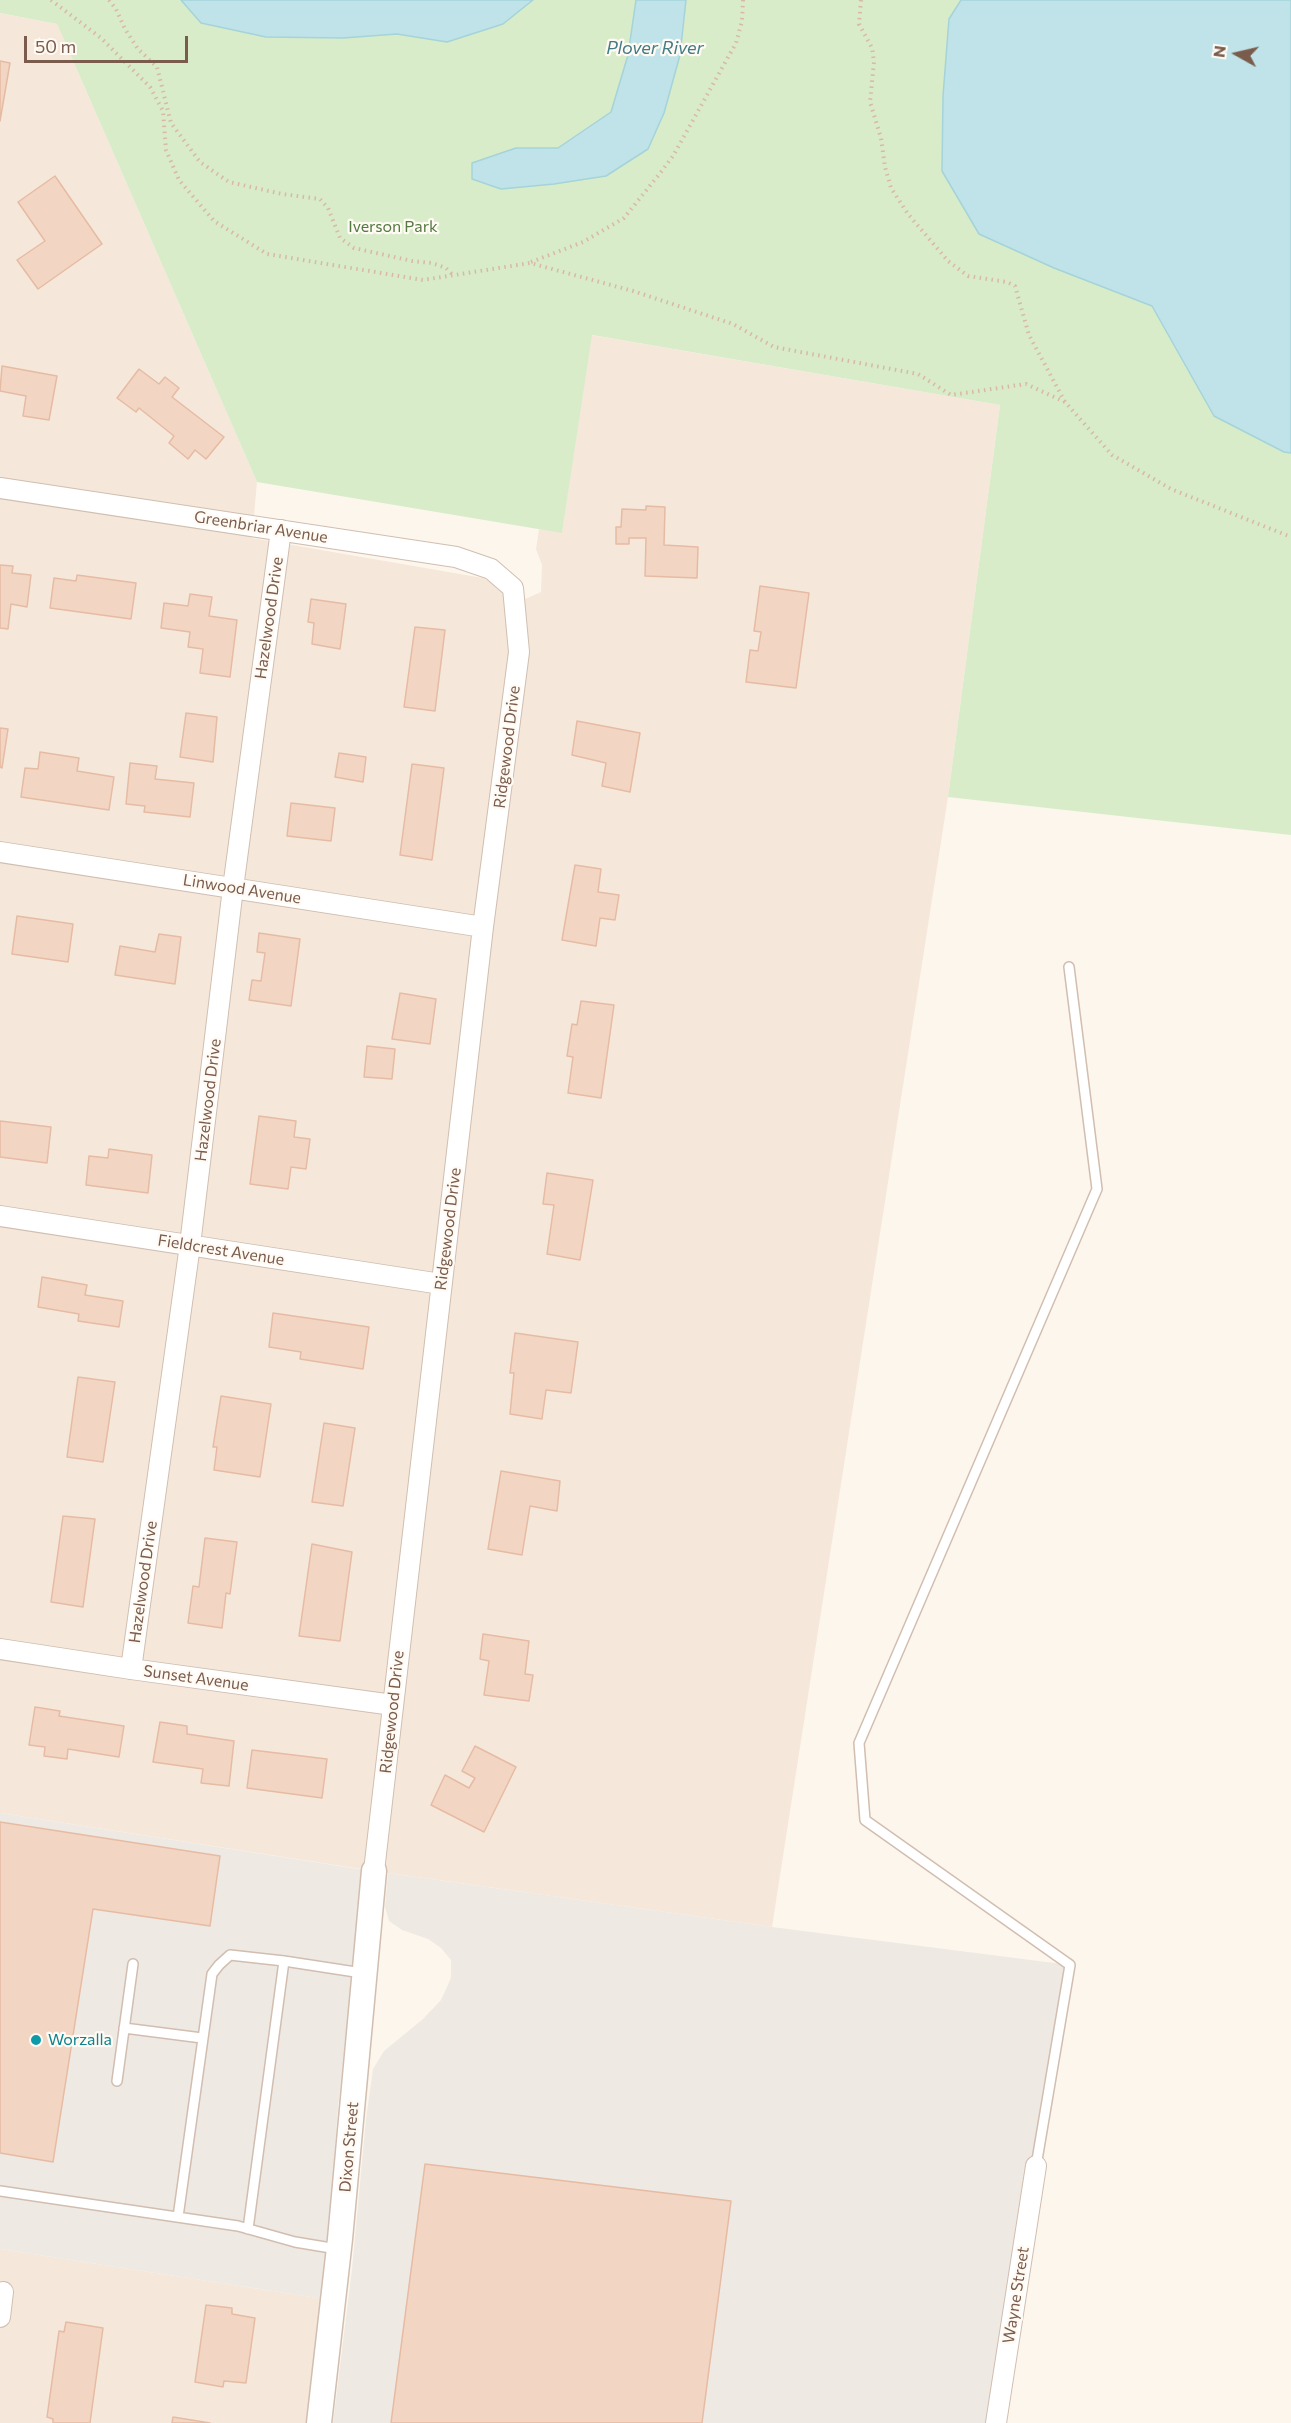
<!DOCTYPE html>
<html>
<head>
<meta charset="utf-8">
<style>
  body { margin:0 }
  #map { position:relative; width:1291px; height:2423px; overflow:hidden; background:#fdf6ec; font-family:Commissioner,sans-serif }
  canvas { display:block }
  .north { position:absolute; left:1207px; top:24px; width:60px; height:60px; -webkit-text-stroke:4px #fffaf3; paint-order:stroke; rotate:278deg; font-size:16px; font-weight:700; line-height:24px; text-align:center; color:#7a5c4d }
  .north::after { content:''; display:block; margin:auto; width:21px; height:27px; background:#7a5c4d; clip-path:polygon(50% 0,100% 100%,50% 72%,0 100%) }
  .scale { position:absolute; left:24px; top:36px; width:164px; height:27px; box-sizing:border-box; border:3px solid #7a5c4d; border-top:0; padding-left:8px; font-size:18px; line-height:21px; white-space:nowrap; color:#7a5c4d; -webkit-text-stroke:4px #fffaf3; paint-order:stroke }
</style>
</head>
<body>
<div id="map">
<canvas width="1291" height="2423"></canvas>
<div class="north">N</div>
<div class="scale">50 m</div>
</div>
<script>
const ctx = document.querySelector('canvas').getContext('2d');
ctx.lineJoin = 'round';
function fillPath(path, color) {
  ctx.fillStyle = color;
  ctx.fill(path, 'evenodd');
}
function poly(rows) {
  const path = new Path2D();
  for (const r of rows) {
    path.moveTo(r[0], r[1]);
    for (let i = 2; i < r.length; i += 2) path.lineTo(r[i], r[i + 1]);
  }
  return path;
}
function trace(path, color, width, dash) {
  ctx.strokeStyle = color;
  ctx.lineWidth = width;
  ctx.lineCap = dash ? 'butt' : 'round';
  ctx.setLineDash(dash || []);
  ctx.stroke(path);
}
function drawText(font, color, halo, rows, align = 'center') {
  ctx.font = font + ' Commissioner,sans-serif';
  ctx.lineWidth = 4.5;
  ctx.setLineDash([]);
  ctx.textBaseline = 'middle';
  ctx.strokeStyle = halo;
  ctx.fillStyle = color;
  for (const [text, x, y, turn = 0] of rows) {
    ctx.save();
    ctx.translate(x, y);
    ctx.rotate((+turn || 0) * Math.PI / 180);
    ctx.textAlign = isNaN(turn) ? turn : align;
    if (halo) ctx.strokeText(text, 0, 0);
    ctx.fillText(text, 0, 0);
    ctx.restore();
  }
}
const residential = poly([
  [0,13,57,24,257,482,252,538,483,578,499,587,509,606,541,592,542,565,536,549,539,529,562,532,591,335,1000,405,948,797,772,1927,374,1871,0,1813],
  [0,2249,324,2299,308,2423,0,2423]
]);
const industrial = poly([
  [0,1813,365,1870,338,2107,324,2299,0,2249],
  [388,1873,772,1927,1070,1965,1037,2162,1030,2162,986,2423,333,2423,352,2269,366,2119,373,2069,384,2051,423,2019,441,2000,451,1978,451,1960,441,1948,428,1939,402,1930,389,1921,385,1907]
]);
const green = poly([
  [0,0,1291,0,1291,835,948,797,1000,405,592,335,562,533,257,482,57,24,0,13]
]);
const water = poly([
  [181,0,533,0,503,24,447,42,397,34,343,38,266,37,201,23,181,0],
  [636,0,686,0,680,55,664,113,648,149,606,176,554,184,501,189,472,179,472,163,516,148,558,148,611,112,628,55,636,0],
  [961,0,1291,0,1291,453,1284,452,1214,416,1152,306,1054,268,979,234,942,171,943,96,949,19,961,0]
]);
const building = poly([
  [0,61,10,63,0,121,0,61],
  [55,176,102,244,38,289,17,260,45,241,18,202,55,176],
  [2,366,57,376,49,420,23,416,26,396,0,391,2,366],
  [139,369,159,384,165,377,179,388,172,397,224,437,206,459,195,450,188,459,169,443,174,436,139,408,136,412,117,398,139,369],
  [646,506,665,507,664,545,698,547,697,578,645,576,646,538,629,538,629,544,616,544,616,527,621,527,622,509,646,510,646,506],
  [0,565,13,566,12,573,31,575,27,607,11,604,8,629,0,628,0,565],
  [77,575,136,583,131,619,50,608,54,578,76,581,77,575],
  [760,586,809,593,796,688,746,682,750,650,758,651,761,632,754,631,760,586],
  [190,594,212,597,209,616,237,620,230,677,200,673,203,649,188,647,190,632,161,628,164,603,188,606,190,594],
  [311,599,346,604,340,649,312,644,314,623,308,622,311,599],
  [415,627,445,630,435,711,404,707,415,627],
  [186,713,217,717,213,762,180,757,186,713],
  [577,721,640,733,630,792,602,786,606,763,572,755,577,721],
  [0,728,8,729,2,768,0,767,0,728],
  [40,752,79,758,77,771,114,777,109,810,21,797,25,768,38,769,40,752],
  [339,753,366,757,363,782,335,777,339,753],
  [130,763,157,766,155,779,194,783,190,817,144,812,145,806,126,804,130,763],
  [412,764,444,768,432,860,400,855,412,764],
  [291,803,335,808,331,841,287,836,291,803],
  [575,865,601,869,598,892,619,895,615,920,600,918,596,946,562,940,575,865],
  [17,916,73,924,68,962,12,954,17,916],
  [259,933,300,939,291,1006,249,1000,252,980,261,981,265,953,257,952,259,933],
  [159,934,181,937,175,984,115,975,120,946,155,952,159,934],
  [400,993,436,999,430,1044,392,1039,400,993],
  [581,1001,614,1005,601,1098,568,1093,573,1057,567,1056,572,1024,577,1025,581,1001],
  [367,1046,395,1049,392,1079,364,1077,367,1046],
  [259,1116,296,1121,294,1137,310,1139,306,1169,291,1167,288,1189,250,1184,259,1116],
  [0,1121,51,1127,47,1163,0,1157,0,1121],
  [109,1149,152,1155,148,1193,86,1185,89,1156,108,1158,109,1149],
  [547,1173,593,1180,580,1260,547,1254,554,1205,543,1204,547,1173],
  [42,1277,87,1285,85,1295,123,1301,119,1327,78,1321,79,1314,38,1307,42,1277],
  [273,1313,369,1327,363,1369,300,1359,301,1352,269,1347,273,1313],
  [515,1333,578,1342,571,1393,546,1390,542,1419,510,1414,514,1373,510,1373,515,1333],
  [78,1377,115,1382,103,1462,67,1457,78,1377],
  [221,1396,271,1404,260,1477,214,1470,217,1447,213,1447,221,1396],
  [324,1423,355,1428,343,1506,312,1502,324,1423],
  [501,1471,560,1481,557,1511,530,1506,522,1555,488,1549,501,1471],
  [63,1516,95,1519,83,1607,51,1602,63,1516],
  [205,1538,237,1542,230,1594,226,1593,222,1628,188,1623,193,1586,199,1587,205,1538],
  [312,1544,352,1552,340,1641,299,1636,312,1544],
  [483,1634,529,1641,525,1674,533,1675,529,1701,484,1695,489,1661,480,1659,483,1634],
  [35,1707,60,1711,59,1716,124,1726,119,1757,68,1749,67,1759,44,1756,45,1747,29,1745,35,1707],
  [160,1722,187,1726,187,1734,234,1741,229,1786,201,1783,203,1769,153,1762,160,1722],
  [475,1746,516,1767,484,1832,431,1805,445,1775,469,1788,475,1778,462,1771,475,1746],
  [252,1750,327,1759,322,1798,247,1788,252,1750],
  [0,1822,220,1856,210,1926,93,1909,53,2162,0,2153,0,1822],
  [425,2164,731,2201,702,2423,391,2423,425,2164],
  [206,2305,232,2308,232,2314,255,2318,246,2383,224,2381,223,2387,195,2382,206,2305],
  [66,2322,103,2328,90,2423,53,2423,53,2419,47,2417,59,2331,64,2332,66,2322],
  [173,2417,210,2423,172,2423,173,2417]
]);
const path = poly([
  [51,0,101,38,150,87,163,111,166,150,179,180,214,221,267,254,423,280,530,263,633,291,733,324,774,347,918,374,951,395,1026,384,1065,402,1112,455,1171,489,1291,537],
  [109,0,116,9,125,29,138,49,157,67,171,123,200,162,229,182,282,194,320,199,328,208,340,238,354,248,412,261,432,263,446,268,453,275],
  [861,0,859,24,872,48,874,62,870,102,881,138,885,167,891,188,908,214,948,261,968,276,1007,282,1015,286,1029,335,1065,402],
  [531,262,583,242,624,218,661,172,673,156,736,43,742,21,743,0]
]);
const service = poly([
  [284,1961,362,1973],
  [124,2028,202,2038],
  [117,2081,133,1964],
  [1036,2166,1070,1965,865,1820,859,1743,1097,1189,1069,967],
  [0,2191,238,2226,295,2242,337,2249],
  [178,2217,212,1974,219,1965,230,1955,284,1961,248,2229]
]);
const minor = poly([
  [0,488,456,557,491,569,513,588,519,652,483,927,374,1871],
  [0,852,483,927],
  [0,1216,441,1284],
  [0,1649,131,1669,393,1705],
  [131,1669,190,1245,233,888,281,530],
  [0,2317,3,2292],
  [996,2423,1036,2166]
]);
const tertiary = poly([
  [319,2423,340,2239,374,1871]
]);
const markers = [
  [36,2040,6,"#0f9aa8"]
];
const parkNames = [
  ["Iverson Park",393,227]
];
const streetNames = [
  ["Greenbriar Avenue",261,527,9],
  ["Hazelwood Drive",269,618,-82],
  ["Ridgewood Drive",507,747,-83],
  ["Linwood Avenue",242,889,9],
  ["Hazelwood Drive",208,1100,-83],
  ["Ridgewood Drive",448,1229,-83],
  ["Fieldcrest Avenue",221,1250,9],
  ["Hazelwood Drive",143,1582,-82],
  ["Sunset Avenue",196,1678,8],
  ["Ridgewood Drive",392,1712,-84],
  ["Dixon Street",349,2147,-85],
  ["Wayne Street",1016,2295,-81]
];
const cultureNames = [
  ["Worzalla",48,2040]
];
const waterNames = [
  ["Plover River",655,48]
];
fillPath(residential, '#f5e8da');
fillPath(industrial, '#efe9e4');
fillPath(green, '#d8ecc9');
fillPath(water, '#bfe3e8');
trace(water, '#a5d3da', 1.5);
fillPath(building, '#f3d5c3');
trace(building, '#e6bba3', 1.5);
trace(service, '#d1beb0', 12);
trace(minor, '#d1beb0', 22);
trace(tertiary, '#d1beb0', 27);
trace(path, '#d9b8a5', 4, [1.5, 4.5]);
trace(service, '#fff', 9);
trace(minor, '#fff', 20);
trace(tertiary, '#fff', 24);
for (const [x, y, r, color] of markers) {
  const dot = new Path2D();
  dot.arc(x, y, r, 0, 2 * Math.PI);
  ctx.fillStyle = color;
  ctx.fill(dot);
  trace(dot, '#fffaf3', 2);
}
drawText('16px', '#537a41', '#fffaf3', parkNames);
drawText('16px', '#7a5c4d', '#fffaf3', streetNames);
drawText('16px', '#0d838f', '#fffaf3', cultureNames, 'left');
drawText('italic 18px', '#437c86', '#fffaf3', waterNames);
</script>
</body>
</html>
